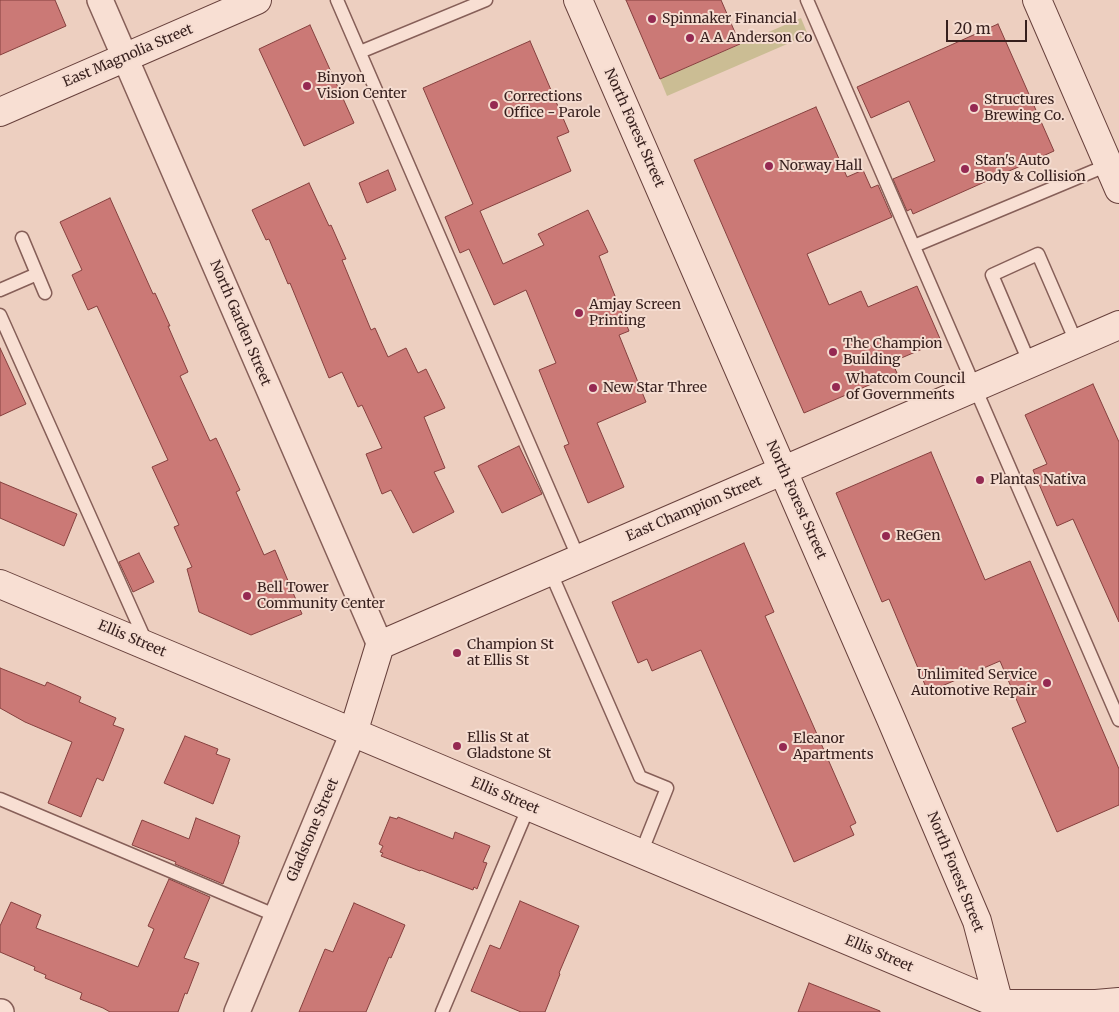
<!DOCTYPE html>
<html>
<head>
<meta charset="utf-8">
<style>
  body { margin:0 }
  #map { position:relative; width:1119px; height:1012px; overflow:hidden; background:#edcfc0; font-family:Merriweather,serif }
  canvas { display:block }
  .scale { position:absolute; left:946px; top:20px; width:81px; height:22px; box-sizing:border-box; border:2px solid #361f1d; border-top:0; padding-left:6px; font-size:15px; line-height:18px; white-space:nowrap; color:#361f1d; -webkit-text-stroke:4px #f5dcd0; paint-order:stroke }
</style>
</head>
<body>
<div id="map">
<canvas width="1119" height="1012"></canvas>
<div class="scale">20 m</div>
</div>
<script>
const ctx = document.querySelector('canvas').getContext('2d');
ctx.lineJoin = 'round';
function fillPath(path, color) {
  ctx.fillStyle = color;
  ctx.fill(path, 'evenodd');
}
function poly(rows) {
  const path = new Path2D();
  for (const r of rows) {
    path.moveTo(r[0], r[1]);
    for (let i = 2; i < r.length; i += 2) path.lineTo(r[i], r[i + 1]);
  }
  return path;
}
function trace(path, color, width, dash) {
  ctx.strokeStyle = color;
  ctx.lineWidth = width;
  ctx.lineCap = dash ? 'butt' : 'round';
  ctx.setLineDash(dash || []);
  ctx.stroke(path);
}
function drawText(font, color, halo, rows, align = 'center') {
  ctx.font = font + ' Merriweather,serif';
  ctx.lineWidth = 4;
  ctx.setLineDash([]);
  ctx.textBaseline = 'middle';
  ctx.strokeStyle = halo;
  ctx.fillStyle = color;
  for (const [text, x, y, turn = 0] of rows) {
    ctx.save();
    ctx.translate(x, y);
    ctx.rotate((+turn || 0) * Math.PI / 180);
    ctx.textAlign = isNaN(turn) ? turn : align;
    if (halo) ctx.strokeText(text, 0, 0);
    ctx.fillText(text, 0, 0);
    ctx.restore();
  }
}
const green = poly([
  [801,18,808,35,667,96,660,79]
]);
const building = poly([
  [0,0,55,0,66,26,0,55,0,0],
  [626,0,721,0,740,44,660,79,626,0],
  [998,24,1054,151,913,214,911,209,907,211,893,179,935,161,909,101,871,118,857,87,998,24],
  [310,25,354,123,304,146,259,49,310,25],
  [530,41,569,132,557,137,571,171,480,211,503,264,544,245,538,234,588,210,608,252,599,256,629,331,619,335,646,402,597,423,624,487,588,503,564,446,569,444,539,370,556,363,526,290,494,305,469,249,460,253,445,217,473,204,423,88,530,41],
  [816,107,847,177,863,170,871,188,878,185,892,217,807,254,829,305,861,291,868,307,917,286,941,341,892,362,897,373,804,413,694,160,816,107],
  [388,170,396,190,367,203,359,183,388,170],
  [309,183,329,226,331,225,346,259,342,260,371,330,375,328,388,357,406,348,418,373,426,369,445,408,424,417,445,468,434,472,454,512,413,533,391,490,382,494,366,454,382,448,362,405,358,407,342,372,329,378,290,283,288,284,269,239,266,240,252,210,309,183],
  [110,198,153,294,155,293,170,326,168,326,188,372,180,376,210,441,216,438,240,490,236,492,264,555,275,550,302,614,251,635,199,612,187,569,192,567,174,527,179,525,152,467,168,460,97,306,88,310,72,275,82,270,60,222,110,198],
  [0,348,26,404,0,416,0,348],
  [1093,384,1119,442,1119,622,1073,519,1057,526,1033,470,1047,464,1025,415,1093,384],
  [519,446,542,494,502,513,478,466,519,446],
  [931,452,985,580,1030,561,1119,769,1119,805,1057,832,1012,728,1026,722,1000,661,928,692,889,599,882,602,836,493,931,452],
  [0,482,77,514,64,546,0,518,0,482],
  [744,543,774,612,765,616,856,823,850,826,854,835,794,862,701,650,652,671,647,659,638,663,612,602,744,543],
  [139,553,154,582,133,592,119,562,139,553],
  [0,668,45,686,47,682,81,697,79,702,116,718,113,725,124,729,103,781,97,778,81,817,48,803,72,742,25,722,0,708,0,668],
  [185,736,218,749,216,754,230,759,213,804,164,783,185,736],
  [390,817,397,819,398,817,453,839,455,832,490,846,483,862,487,863,477,889,474,887,473,890,421,870,420,871,381,856,383,853,380,852,383,846,379,844,390,817],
  [196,818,240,836,238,842,239,842,223,884,175,864,176,862,132,845,142,820,189,839,196,818],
  [169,879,210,897,184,958,199,963,187,994,185,993,178,1012,110,1012,103,1008,80,999,82,993,45,978,46,975,34,970,35,967,0,952,0,926,11,902,41,915,36,928,138,967,154,929,148,926,169,879],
  [520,901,579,926,559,973,560,974,545,1012,521,1012,471,991,490,945,500,949,520,901],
  [354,903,405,925,391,958,389,957,366,1012,299,1012,325,949,333,952,354,903],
  [809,983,880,1011,880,1012,798,1012,809,983]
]);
const lane = poly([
  [337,0,579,559],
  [807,0,1119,720],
  [360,52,486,0],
  [22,238,45,293],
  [914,246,1108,165],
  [0,290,37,274],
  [0,315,147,644],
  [1030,364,992,275,1038,254,1077,344],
  [550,571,640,777,667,788,641,853],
  [0,799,277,916],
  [442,1012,529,806]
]);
const street = poly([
  [100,0,380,645],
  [0,1012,1,1012],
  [237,1012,353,733]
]);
const secondary = poly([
  [578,0,891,719,977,921,999,1004],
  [1037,0,1119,189],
  [0,112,257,0],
  [0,584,999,1004,1009,1012],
  [353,733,380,645,1119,325],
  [999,1004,1096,1004,1119,1002]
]);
const markers = [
  [652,19,5,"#952952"],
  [690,38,5,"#952952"],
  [307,86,5,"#952952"],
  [494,105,5,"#952952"],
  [974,108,5,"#952952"],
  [769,166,5,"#952952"],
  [965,169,5,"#952952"],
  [579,313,5,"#952952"],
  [833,352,5,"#952952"],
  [836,387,5,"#952952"],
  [593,388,5,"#952952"],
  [980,480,5,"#952952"],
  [886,536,5,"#952952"],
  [247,596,5,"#952952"],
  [457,653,5,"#952952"],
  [1047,683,5,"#952952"],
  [457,746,5,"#952952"],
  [783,747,5,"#952952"]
];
const poiNames = [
  ["Spinnaker Financial",662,19],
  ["A A Anderson Co",700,38],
  ["Binyon",317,78],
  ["Vision Center",317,94],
  ["Corrections",504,97],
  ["Office - Parole",504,113],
  ["Structures",984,100],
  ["Brewing Co.",984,116],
  ["Stan's Auto",975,161],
  ["Body & Collision",975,177],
  ["Norway Hall",779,166],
  ["Amjay Screen",589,305],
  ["Printing",589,321],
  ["The Champion",843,344],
  ["Building",843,360],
  ["Whatcom Council",846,379],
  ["of Governments",846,395],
  ["New Star Three",603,388],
  ["Plantas Nativa",990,480],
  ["ReGen",896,536],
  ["Bell Tower",257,588],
  ["Community Center",257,604],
  ["Champion St",467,645],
  ["at Ellis St",467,661],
  ["Unlimited Service",1037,675,"right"],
  ["Automotive Repair",1037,691,"right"],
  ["Ellis St at",467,738],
  ["Gladstone St",467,754],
  ["Eleanor",793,739],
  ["Apartments",793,755]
];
const streetNames = [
  ["East Magnolia Street",128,56,-23],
  ["North Forest Street",634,128,66],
  ["North Garden Street",240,323,67],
  ["North Forest Street",796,500,66],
  ["East Champion Street",694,509,-23],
  ["Ellis Street",132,639,23],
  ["Ellis Street",505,796,23],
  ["Gladstone Street",313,830,-67],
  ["North Forest Street",955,872,68],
  ["Ellis Street",879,954,23]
];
fillPath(green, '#cbbd94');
fillPath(building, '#cb7976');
trace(building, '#85403e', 1);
trace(lane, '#865f58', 15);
trace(street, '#865f58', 28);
trace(secondary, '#68413c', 30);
trace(lane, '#f8dfd3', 12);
trace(street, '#f8dfd3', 25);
trace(secondary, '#f8dfd3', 28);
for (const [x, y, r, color] of markers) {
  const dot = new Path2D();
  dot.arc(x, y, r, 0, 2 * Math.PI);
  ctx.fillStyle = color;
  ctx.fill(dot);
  trace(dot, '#f5dcd0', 2);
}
drawText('14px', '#361f1d', '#f5dcd0', poiNames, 'left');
drawText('14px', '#361f1d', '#f5dcd0', streetNames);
</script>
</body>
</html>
